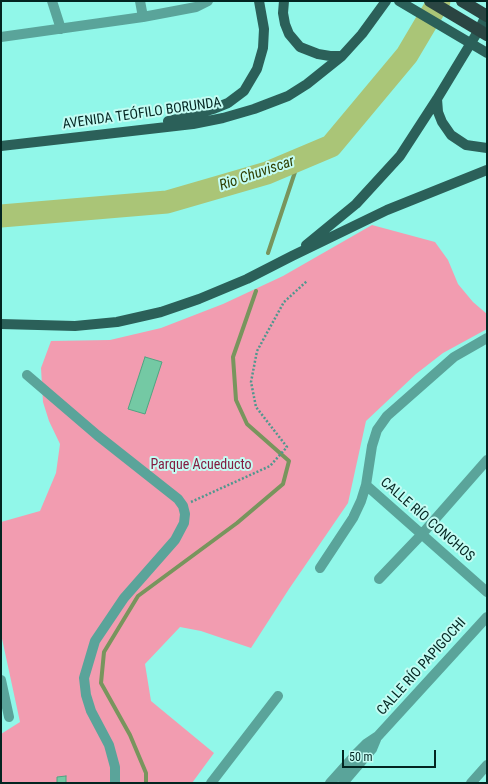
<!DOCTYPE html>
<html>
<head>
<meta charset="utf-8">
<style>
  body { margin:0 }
  #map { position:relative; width:488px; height:784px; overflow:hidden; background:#91f7e9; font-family:"Roboto Condensed",sans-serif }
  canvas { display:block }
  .frame { position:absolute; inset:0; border:2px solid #032521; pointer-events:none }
  .scale { position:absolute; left:342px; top:750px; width:94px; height:18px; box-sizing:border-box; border:2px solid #032521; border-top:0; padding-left:5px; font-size:12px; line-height:14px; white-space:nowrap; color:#032521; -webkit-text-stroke:3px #c3fcf3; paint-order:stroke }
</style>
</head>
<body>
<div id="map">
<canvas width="488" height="784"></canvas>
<div class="frame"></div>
<div class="scale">50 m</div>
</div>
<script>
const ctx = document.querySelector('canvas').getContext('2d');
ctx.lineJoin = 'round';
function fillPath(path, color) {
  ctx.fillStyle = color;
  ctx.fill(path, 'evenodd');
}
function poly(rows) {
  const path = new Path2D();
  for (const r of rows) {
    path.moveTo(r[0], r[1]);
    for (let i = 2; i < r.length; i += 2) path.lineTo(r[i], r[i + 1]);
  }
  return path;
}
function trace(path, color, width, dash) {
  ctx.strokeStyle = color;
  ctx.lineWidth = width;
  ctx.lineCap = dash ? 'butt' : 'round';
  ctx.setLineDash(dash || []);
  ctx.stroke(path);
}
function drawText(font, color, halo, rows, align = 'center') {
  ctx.font = font + ' "Roboto Condensed",sans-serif';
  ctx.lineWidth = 4;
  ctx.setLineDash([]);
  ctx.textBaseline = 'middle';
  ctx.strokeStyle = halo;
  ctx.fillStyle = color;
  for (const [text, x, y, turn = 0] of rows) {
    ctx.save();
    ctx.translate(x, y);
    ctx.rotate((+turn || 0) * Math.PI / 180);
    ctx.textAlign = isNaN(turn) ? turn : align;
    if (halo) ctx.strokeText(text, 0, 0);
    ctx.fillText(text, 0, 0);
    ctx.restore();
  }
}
const green = poly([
  [372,225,435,242,448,260,458,284,473,302,487,314,487,329,443,353,416,374,366,421,348,503,289,589,251,648,201,631,180,627,145,664,151,701,214,753,192,783,1,783,1,734,20,722,1,634,1,522,40,511,56,473,60,444,49,421,43,402,41,368,51,341,110,340,161,328,223,304,283,276]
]);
const stream = poly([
  [268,253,299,160],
  [146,783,146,773,130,735,101,683,104,652,138,596,237,523,283,484,289,461,247,424,236,400,233,357,256,291]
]);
const river = poly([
  [1,216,167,202,267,173,331,146,407,55,439,1]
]);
const building = poly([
  [145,357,162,362,145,414,128,409,145,357],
  [66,776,66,783,57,783,57,777,66,776]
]);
const path = poly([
  [191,502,270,466,287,447,256,407,251,382,257,351,284,302,307,281]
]);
const minor = poly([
  [52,1,61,29],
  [140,1,143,17],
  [1,37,143,17,196,7,208,1],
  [27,375,97,435,178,499,183,506,185,514,184,523,175,540,124,598,95,641,84,678,86,695,91,711,109,745,115,767,115,783],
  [366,485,487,592],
  [320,568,353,518,361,501,366,485,372,446,377,430,387,416,454,357,487,338],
  [379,579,422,534,487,460],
  [1,680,9,717],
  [211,783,278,696],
  [330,783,356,754,366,744,378,736,487,617],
  [343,783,372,749,377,737],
  [471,783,487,765]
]);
const major = poly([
  [284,1,283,13,285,24,289,34,300,47,318,54,330,56,342,56],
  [437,99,438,112,442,122,451,135,466,145,487,148],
  [168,121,197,114,213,109,228,103,244,91,257,69,263,48,264,29,259,1],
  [1,146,193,124,223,118,254,109,288,96,307,84,342,56,362,34,386,1],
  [306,245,356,204,400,156,437,99,480,28,487,13],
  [1,324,75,326,117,322,161,312,199,299,247,279,292,256,387,210,487,170]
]);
const majorBridge = poly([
  [399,1,487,53]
]);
const highwayBridge = poly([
  [430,1,487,35],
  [462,1,487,16]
]);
const streetNames = [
  ["AVENIDA TEÓFILO BORUNDA",142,114,-8],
  ["CALLE RÍO CONCHOS",427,520,41],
  ["CALLE RÍO PAPIGOCHI",422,667,-48]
];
const parkNames = [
  ["Parque Acueducto",201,465]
];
const waterNames = [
  ["Rio Chuviscar",257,174,-19]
];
fillPath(green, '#f29cb0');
trace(stream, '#78955d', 4);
trace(river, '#aac577', 23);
fillPath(building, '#74c9a4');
trace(building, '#50a482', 1);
trace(path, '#50978e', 2.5, [2, 2]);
trace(minor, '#5aa49a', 10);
trace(major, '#2b6059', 10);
trace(majorBridge, '#2b6059', 10);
trace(highwayBridge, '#2a4542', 12);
drawText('14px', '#032521', '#c3fcf3', streetNames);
drawText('14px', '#831d41', '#c3fcf3', parkNames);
drawText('italic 15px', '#304004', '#c3fcf3', waterNames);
</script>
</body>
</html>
